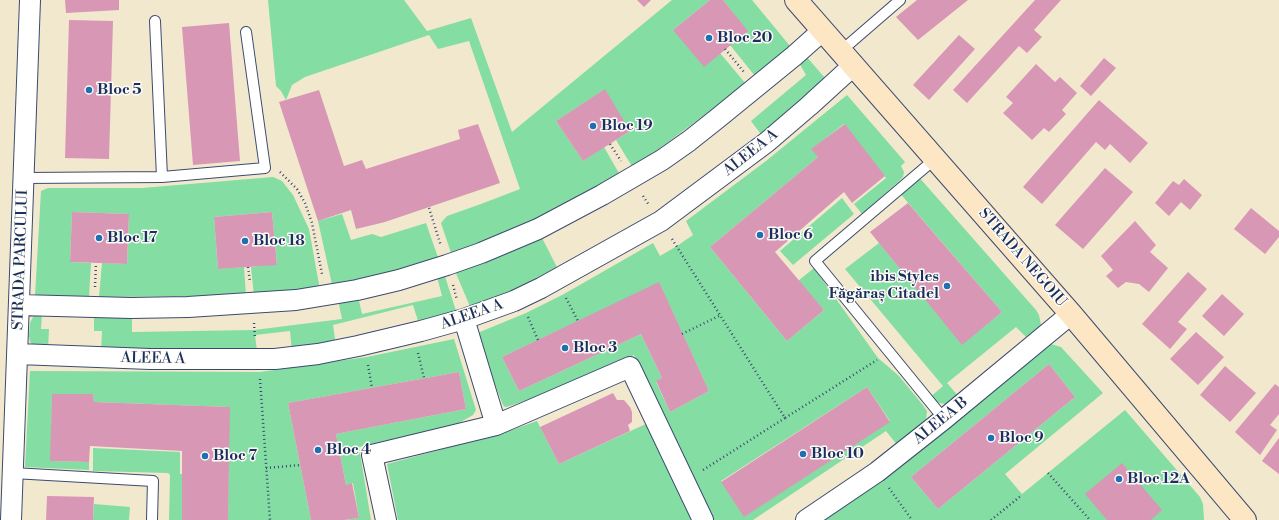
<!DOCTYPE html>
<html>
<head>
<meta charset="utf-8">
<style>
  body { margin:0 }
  canvas { display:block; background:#f1e8ce }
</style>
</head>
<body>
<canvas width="1279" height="520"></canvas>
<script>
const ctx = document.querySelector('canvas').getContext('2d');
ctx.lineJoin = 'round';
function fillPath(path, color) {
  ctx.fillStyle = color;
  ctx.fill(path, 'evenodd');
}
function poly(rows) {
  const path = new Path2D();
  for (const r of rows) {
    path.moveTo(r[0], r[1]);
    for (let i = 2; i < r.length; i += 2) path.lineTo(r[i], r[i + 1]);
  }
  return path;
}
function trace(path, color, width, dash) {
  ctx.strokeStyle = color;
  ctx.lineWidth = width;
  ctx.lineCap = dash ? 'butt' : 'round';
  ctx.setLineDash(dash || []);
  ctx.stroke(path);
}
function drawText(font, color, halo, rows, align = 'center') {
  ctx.font = font + ' "Libre Bodoni",serif';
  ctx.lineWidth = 3;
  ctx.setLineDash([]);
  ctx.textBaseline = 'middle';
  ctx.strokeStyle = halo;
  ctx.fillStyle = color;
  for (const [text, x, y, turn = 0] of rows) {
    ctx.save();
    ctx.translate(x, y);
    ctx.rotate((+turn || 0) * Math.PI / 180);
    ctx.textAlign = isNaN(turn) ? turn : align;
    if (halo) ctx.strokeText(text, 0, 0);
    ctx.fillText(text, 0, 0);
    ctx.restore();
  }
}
const green = poly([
  [268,0,404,0,427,31,471,18,512,132,672,0,710,0,673,30,720,53,746,84,633,168,616,140,630,131,604,90,556,121,583,161,604,147,620,175,542,219,452,256,441,223,447,216,481,204,520,189,469,41,438,49,429,35,305,77,292,85,286,100,281,91,276,86],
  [723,0,752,0,790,46,755,76,730,45,747,31],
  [805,55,825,78,763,137,751,121,806,75,798,61],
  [847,95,905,162,901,166,904,172,903,177,897,183,862,214,854,204,886,178,844,124,812,149,818,157,710,247,787,341,824,310,798,281,814,268,878,358,899,376,922,404,927,411,926,420,920,430,898,446,886,431,753,520,708,520,671,433,634,355,544,399,524,401,510,406,505,407,503,405,475,334,526,313,564,294,653,243,660,256,677,246,693,235,686,221,766,161],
  [659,283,709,391,670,412,656,382,662,378,641,334,519,391,502,357],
  [867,387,890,421,744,516,721,481],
  [917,175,1036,310,1039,315,1041,325,1039,329,1028,339,1016,327,947,383,960,398,945,404,939,403,928,399,943,386,845,269,879,243,962,344,1002,312,898,191],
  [273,177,282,181,293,195,309,229,320,290,254,296,251,267,277,264,272,212,214,217,218,269,244,267,246,296,99,297,102,263,127,264,129,214,72,212,70,262,91,263,89,297,35,296,41,191,48,188,142,188],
  [842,198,854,214,793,265,780,251],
  [342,214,351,240,372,234,381,237,426,223,440,263,333,289,318,221],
  [540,234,562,277,474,316,455,271],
  [442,267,457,314,419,324,413,305,333,325,336,345,292,352,290,331,255,335,257,351,101,352,102,331,94,331,94,315,132,314,132,332,254,330,342,319,337,295,357,292,362,314,442,296,435,269],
  [42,314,41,329,49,329,48,349,35,346,30,342,29,336,30,323,33,317,36,315],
  [454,339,476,410,473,415,457,424,429,431,359,447,371,520,344,520,359,518,353,483,346,485,336,434,466,409,459,372,288,403,311,520,228,520,229,407,94,402,93,394,52,394,51,461,89,462,89,470,25,467,30,371,260,372,367,357],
  [1051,344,1061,347,1103,393,1005,474,1022,494,1125,410,1200,497,1203,504,1204,520,822,520,1044,346],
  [1049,364,1075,397,938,509,911,477],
  [537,421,559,464,648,423,693,520,398,520,387,464,506,432],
  [93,448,180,452,180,474,182,474,182,520,169,520,170,475,168,473,93,471],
  [94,504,130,507,129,520,93,520]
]);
const building = poly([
  [65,0,119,0,119,10,66,13],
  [637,0,651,0,644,7],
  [710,0,723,0,748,31,704,67,673,30],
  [917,0,968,0,918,40,896,17],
  [1035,0,1061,0,1034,30,1042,37,1027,53,1019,46,967,103,953,90],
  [69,20,113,21,109,159,65,158],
  [229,23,240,161,193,165,182,27],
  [959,35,975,49,929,100,913,85],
  [1104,58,1116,68,1091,96,1080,86],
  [1036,64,1055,82,1060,77,1077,93,1062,110,1066,114,1049,132,1044,128,1032,140,1003,113,1013,103,1006,97],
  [605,89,630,131,583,161,556,121],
  [319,90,344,166,362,160,366,169,460,139,458,130,478,124,500,183,385,222,356,229,351,210,318,221,279,102],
  [1099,100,1148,143,1130,163,1110,144,1105,150,1096,142,1042,204,1023,187],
  [845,124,885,176,852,203,844,192,775,252,824,310,787,341,710,247,818,157,811,149],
  [1105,168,1133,192,1083,249,1055,225],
  [1184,179,1202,195,1190,210,1181,202,1169,216,1155,203,1173,181,1179,185],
  [908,203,1002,312,962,345,870,232],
  [1251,208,1279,231,1279,237,1265,254,1234,229],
  [72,212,129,214,127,264,70,262],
  [272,212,277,265,218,269,214,217],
  [1135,221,1156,245,1150,252,1168,268,1149,292,1139,284,1126,282,1118,288,1106,276,1113,270,1101,256],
  [1188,272,1207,289,1178,322,1187,329,1170,349,1142,324],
  [659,282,709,391,670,412,656,381,662,378,641,334,519,391,502,357],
  [1222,294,1244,314,1224,336,1202,316],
  [1196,332,1224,357,1198,385,1170,359],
  [1049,364,1075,397,938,509,911,477],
  [1225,366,1256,393,1230,422,1200,395],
  [459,372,466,409,336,434,346,485,352,483,359,518,344,520,311,520,288,403],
  [1275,384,1279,387,1279,414,1270,425,1277,430,1260,455,1235,432],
  [867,387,890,422,744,517,721,482],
  [613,393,617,400,624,400,630,407,632,412,632,422,628,425,630,431,559,464,540,427],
  [52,394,93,394,94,402,230,407,228,520,182,520,182,451,90,446,89,462,50,461],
  [1279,438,1279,474,1262,461],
  [1122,463,1162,510,1151,520,1107,520,1085,494],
  [47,496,94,497,93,520,46,520]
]);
const path = poly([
  [725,49,744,72],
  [610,144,621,161],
  [280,172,297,189,305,203,312,223,322,274],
  [643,196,649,205],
  [429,208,441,246],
  [672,239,785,418,877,360],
  [248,267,250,282],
  [453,285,457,300],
  [95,287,96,263],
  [566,298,578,321],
  [528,317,538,340],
  [254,323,255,338],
  [682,334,721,315],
  [418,353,424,378],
  [368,365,372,388],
  [260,379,270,520],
  [266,468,301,465],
  [703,470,785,418],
  [1048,473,1090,520],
  [889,488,912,520],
  [991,520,1022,495]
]);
const lane = poly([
  [841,51,900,0],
  [935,159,815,261,944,419],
  [162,177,265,168,246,32],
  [24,178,162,177,155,21],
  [13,473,153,481,152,520]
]);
const street = poly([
  [20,305,131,308,188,307,296,300,357,290,399,280,447,265,481,253,538,229,602,195,662,160,689,141,718,118,794,56,822,31],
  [464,319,496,425],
  [18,354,150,359,275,359,318,354,358,346,421,331,464,319,514,301,541,288,661,221,767,142,809,106,854,65],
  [11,520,30,0],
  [386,520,372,455,496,425,630,367,703,520],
  [806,520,877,472,944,419,1071,314]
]);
const secondary = poly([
  [796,0,1071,314,1245,520]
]);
const markers = [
  [709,38,4,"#1f6fb2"],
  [89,90,4,"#1f6fb2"],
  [593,126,4,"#1f6fb2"],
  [760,235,4,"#1f6fb2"],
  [99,238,4,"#1f6fb2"],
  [245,241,4,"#1f6fb2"],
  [947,286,4,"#1f6fb2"],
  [565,348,4,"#1f6fb2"],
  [991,438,4,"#1f6fb2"],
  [318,450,4,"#1f6fb2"],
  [803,454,4,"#1f6fb2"],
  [205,456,4,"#1f6fb2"],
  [1119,479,4,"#1f6fb2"]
];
const poiNames = [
  ["Bloc 20",717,38],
  ["Bloc 5",97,90],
  ["Bloc 19",601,126],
  ["Bloc 6",768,235],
  ["Bloc 17",107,238],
  ["Bloc 18",253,241],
  ["ibis Styles",939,277,"right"],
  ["Făgăraș Citadel",939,294,"right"],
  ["Bloc 3",573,348],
  ["Bloc 9",999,438],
  ["Bloc 4",326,450],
  ["Bloc 10",811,454],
  ["Bloc 7",213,456],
  ["Bloc 12A",1127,479]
];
const streetNames = [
  ["ALEEA A",751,153,-38],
  ["STRADA NEGOIU",1022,258,49],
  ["STRADA PARCULUI",21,260,-88],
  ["ALEEA A",472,315,-19],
  ["ALEEA A",153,359,1],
  ["ALEEA B",941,421,-39]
];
fillPath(green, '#84dda2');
fillPath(building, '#d997b6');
trace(lane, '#3b4b6f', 12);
trace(street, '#3b4b6f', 22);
trace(secondary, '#3b4b6f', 24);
trace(path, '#3b4b6f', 2.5, [1, 3]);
trace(lane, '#fff', 10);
trace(street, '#fff', 20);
trace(secondary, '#fce6c4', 22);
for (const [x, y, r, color] of markers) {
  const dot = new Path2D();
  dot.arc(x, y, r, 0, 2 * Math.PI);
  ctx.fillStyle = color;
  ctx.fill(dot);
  trace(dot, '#fdfcf7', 1.5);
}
drawText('bold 15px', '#1b2f5e', '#fdfcf7', poiNames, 'left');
drawText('15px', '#1b2f5e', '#fdfcf7', streetNames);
</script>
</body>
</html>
